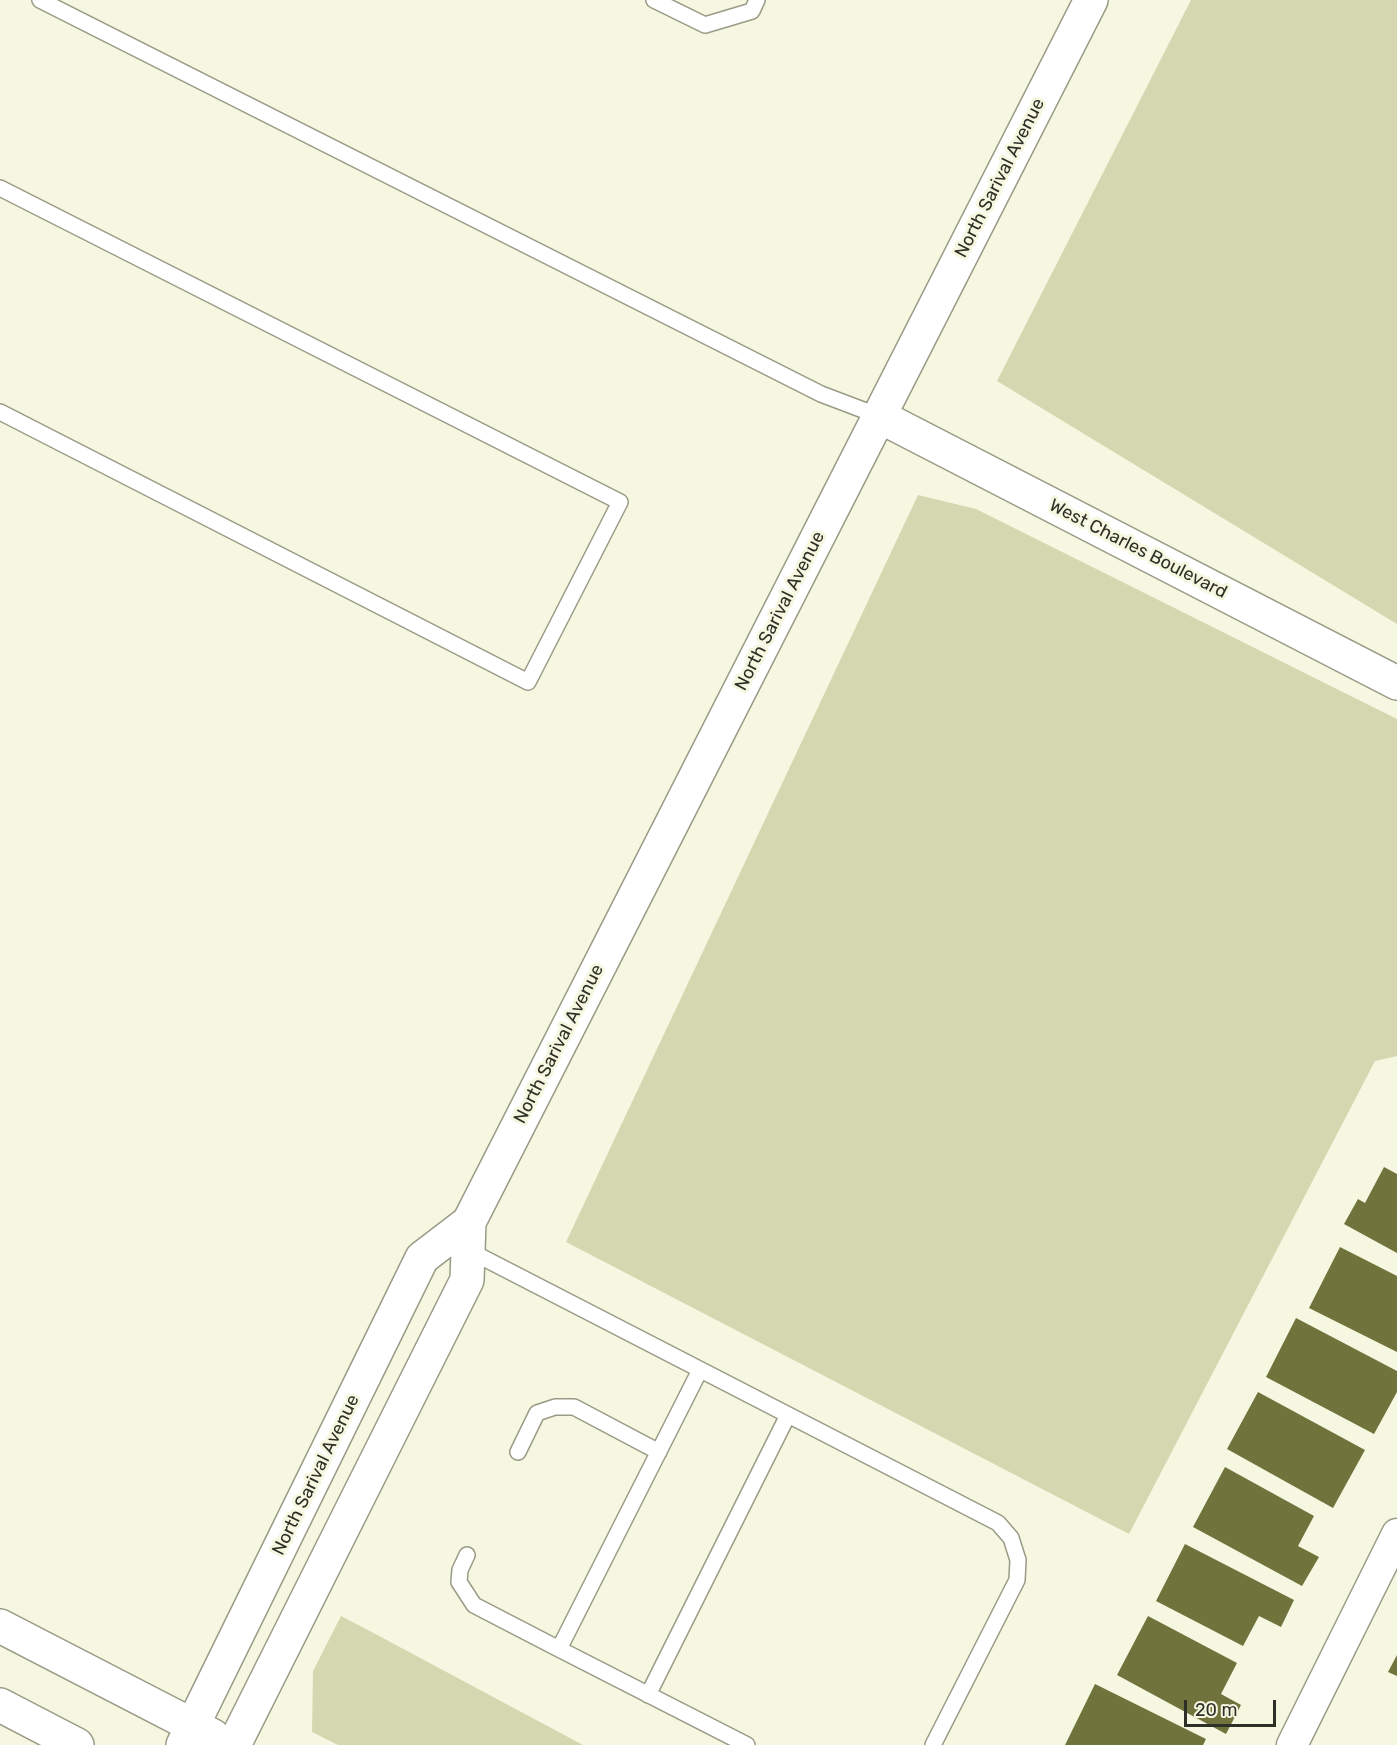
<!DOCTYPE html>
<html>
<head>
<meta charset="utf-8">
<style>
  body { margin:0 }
  #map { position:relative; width:1397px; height:1745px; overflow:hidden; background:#f6f7e1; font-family:Rubik,sans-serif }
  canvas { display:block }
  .scale { position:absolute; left:1184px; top:1700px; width:92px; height:27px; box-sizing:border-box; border:3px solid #2e2f26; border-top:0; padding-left:8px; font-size:18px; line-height:21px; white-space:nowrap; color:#2e2f26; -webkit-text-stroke:4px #f6f7e1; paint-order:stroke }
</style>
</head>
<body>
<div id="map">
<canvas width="1397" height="1745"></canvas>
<div class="scale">20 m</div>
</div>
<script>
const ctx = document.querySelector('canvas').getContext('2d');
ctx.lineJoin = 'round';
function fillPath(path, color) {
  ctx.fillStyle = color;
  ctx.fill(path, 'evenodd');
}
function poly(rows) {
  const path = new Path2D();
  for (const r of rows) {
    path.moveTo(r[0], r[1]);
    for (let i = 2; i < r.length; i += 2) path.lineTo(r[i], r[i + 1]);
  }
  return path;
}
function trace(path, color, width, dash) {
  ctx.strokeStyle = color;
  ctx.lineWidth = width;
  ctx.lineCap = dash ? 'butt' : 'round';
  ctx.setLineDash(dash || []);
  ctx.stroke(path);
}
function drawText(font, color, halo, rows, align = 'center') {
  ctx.font = font + ' Rubik,sans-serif';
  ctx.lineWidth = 6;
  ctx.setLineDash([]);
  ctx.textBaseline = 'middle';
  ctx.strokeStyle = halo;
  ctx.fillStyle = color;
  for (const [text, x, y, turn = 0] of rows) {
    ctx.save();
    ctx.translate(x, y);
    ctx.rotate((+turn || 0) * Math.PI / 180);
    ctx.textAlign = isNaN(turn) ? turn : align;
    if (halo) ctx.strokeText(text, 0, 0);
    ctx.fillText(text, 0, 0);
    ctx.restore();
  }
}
const green = poly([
  [1191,0,1397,0,1397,624,997,381],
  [918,495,976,509,1397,719,1397,1056,1375,1061,1129,1534,566,1242],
  [341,1616,366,1629,583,1745,338,1745,312,1732,313,1671]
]);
const building = poly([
  [1384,1167,1397,1174,1397,1253,1344,1224,1358,1199,1365,1203],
  [1340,1247,1397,1276,1397,1352,1309,1308],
  [1296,1318,1397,1371,1397,1392,1374,1434,1266,1377],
  [1258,1392,1365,1450,1333,1508,1227,1449],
  [1225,1467,1314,1516,1298,1546,1319,1557,1302,1586,1193,1527],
  [1185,1544,1294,1600,1281,1627,1259,1616,1243,1646,1156,1601],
  [1148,1616,1237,1663,1221,1694,1241,1705,1226,1734,1117,1675],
  [1397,1655,1397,1676,1388,1672],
  [1095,1684,1206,1739,1203,1745,1065,1745]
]);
const lane = poly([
  [40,0,821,394,879,416],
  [654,0,705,25,752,11,757,0],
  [0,188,620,502,528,682,0,412],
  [468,1250,998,1523,1011,1538,1018,1560,1017,1580,933,1745],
  [700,1370,559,1649,747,1745],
  [518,1452,537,1413,555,1407,574,1407,659,1452],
  [467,1555,460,1570,459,1582,474,1605,559,1649],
  [648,1695,788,1415]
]);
const street = poly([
  [1292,1745,1397,1534]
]);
const secondary = poly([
  [879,416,1397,683],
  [0,1626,213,1736],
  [0,1705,77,1745],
  [183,1745,422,1258,469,1222],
  [234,1745,467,1280,469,1222,1091,0]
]);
const streetNames = [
  ["North Sarival Avenue",1000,178,-63],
  ["West Charles Boulevard",1138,549,27],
  ["North Sarival Avenue",780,611,-63],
  ["North Sarival Avenue",559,1044,-63],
  ["North Sarival Avenue",316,1475,-64]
];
fillPath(green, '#d5d7b0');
fillPath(building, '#70733c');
trace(lane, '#9a9b86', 18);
trace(street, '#9a9b86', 33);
trace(secondary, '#9a9b86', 36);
trace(lane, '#fff', 15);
trace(street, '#fff', 30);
trace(secondary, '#fff', 33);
drawText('18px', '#2e2f26', '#f6f7e1', streetNames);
</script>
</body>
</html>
